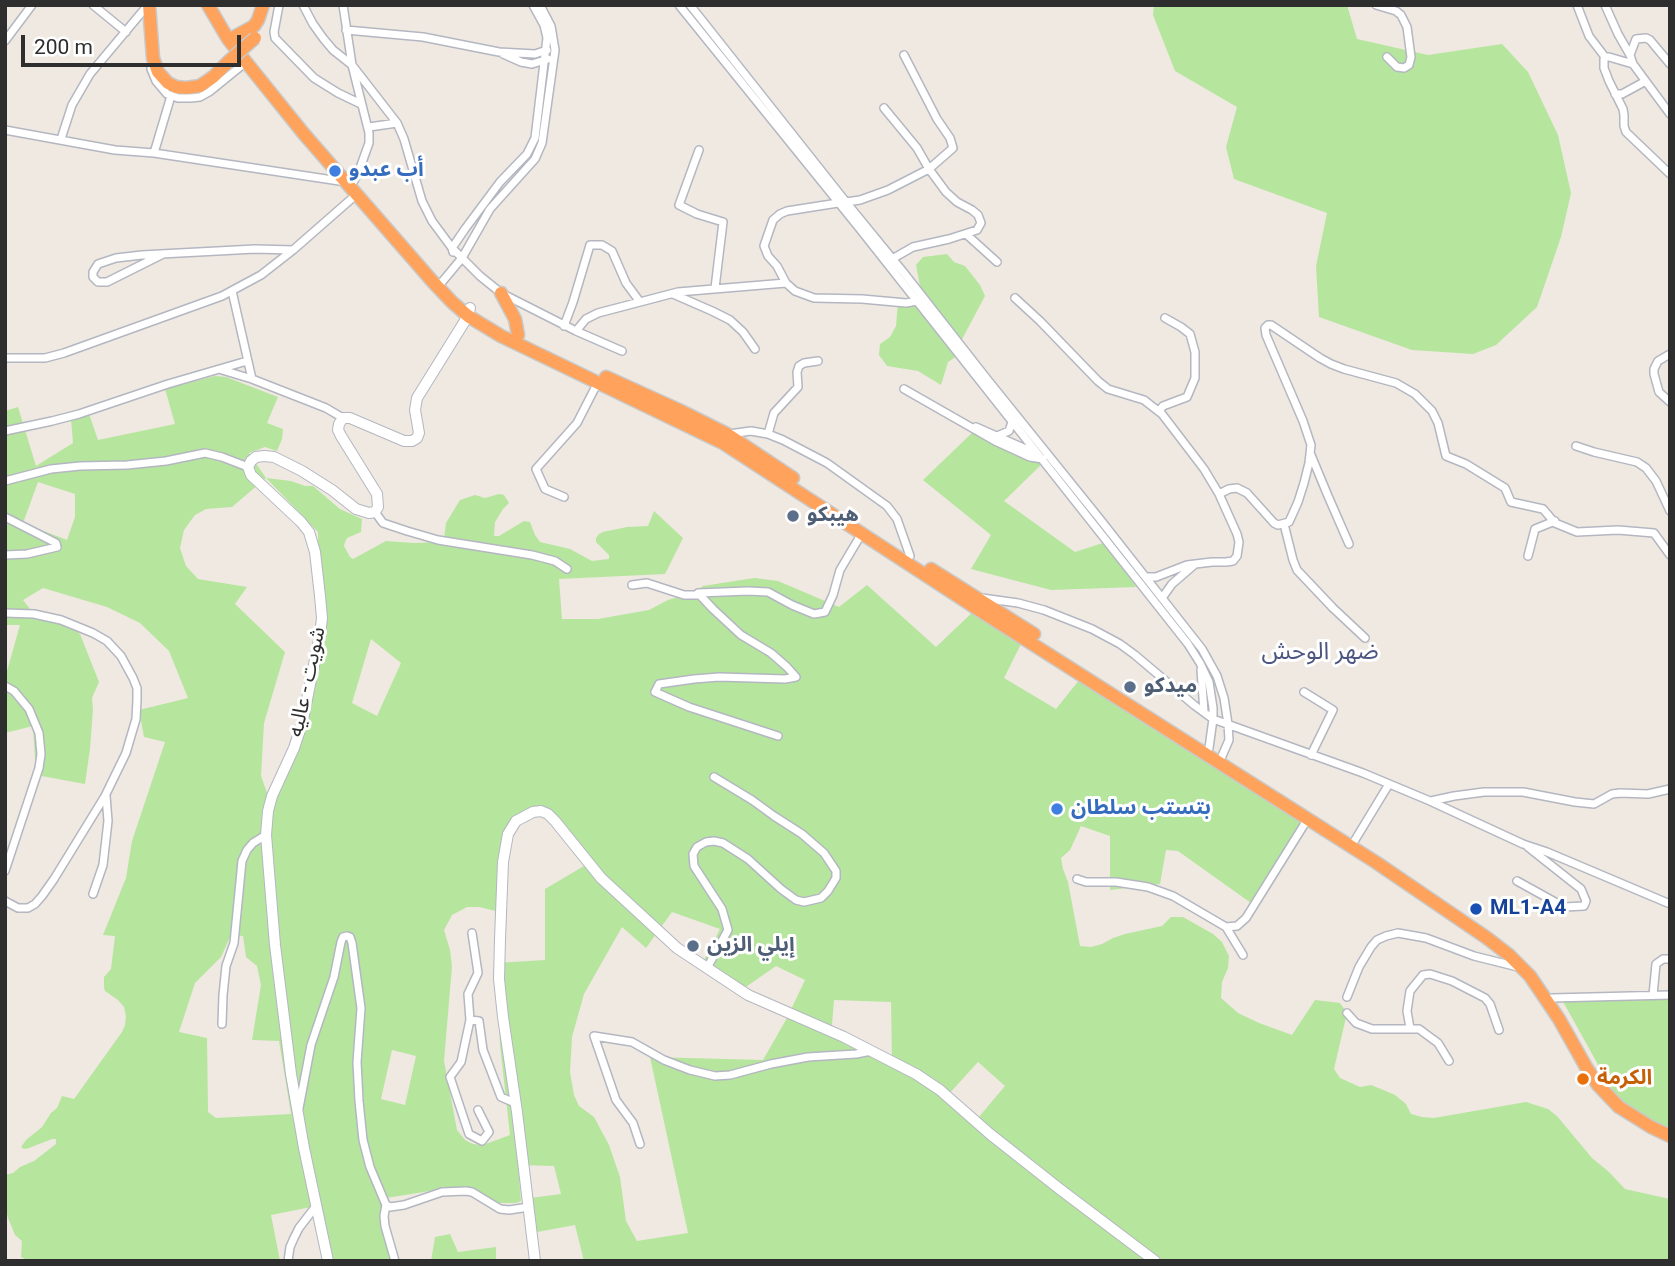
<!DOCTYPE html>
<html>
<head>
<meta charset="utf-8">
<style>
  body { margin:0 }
  #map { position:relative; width:1675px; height:1266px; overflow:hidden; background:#efe9e1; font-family:Roboto,sans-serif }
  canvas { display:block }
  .frame { position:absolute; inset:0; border:7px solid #2e2e2e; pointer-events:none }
  .scale { position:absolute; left:21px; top:35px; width:220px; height:32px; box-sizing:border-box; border:4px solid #2e2e2e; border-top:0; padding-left:9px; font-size:21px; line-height:24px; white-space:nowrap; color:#2e2e2e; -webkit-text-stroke:5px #fff; paint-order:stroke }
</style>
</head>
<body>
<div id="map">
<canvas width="1675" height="1266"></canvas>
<div class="frame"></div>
<div class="scale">200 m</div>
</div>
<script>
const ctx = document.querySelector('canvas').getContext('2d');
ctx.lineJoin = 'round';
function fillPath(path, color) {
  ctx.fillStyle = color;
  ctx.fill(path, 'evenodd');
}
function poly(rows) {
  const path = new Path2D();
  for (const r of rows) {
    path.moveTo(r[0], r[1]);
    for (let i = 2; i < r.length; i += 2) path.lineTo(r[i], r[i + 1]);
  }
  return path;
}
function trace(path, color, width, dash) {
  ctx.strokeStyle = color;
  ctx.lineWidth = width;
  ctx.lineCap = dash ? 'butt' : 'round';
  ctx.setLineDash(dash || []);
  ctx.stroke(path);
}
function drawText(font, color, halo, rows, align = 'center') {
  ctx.font = font + ' Roboto,"Noto Sans Arabic",sans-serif';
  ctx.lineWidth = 6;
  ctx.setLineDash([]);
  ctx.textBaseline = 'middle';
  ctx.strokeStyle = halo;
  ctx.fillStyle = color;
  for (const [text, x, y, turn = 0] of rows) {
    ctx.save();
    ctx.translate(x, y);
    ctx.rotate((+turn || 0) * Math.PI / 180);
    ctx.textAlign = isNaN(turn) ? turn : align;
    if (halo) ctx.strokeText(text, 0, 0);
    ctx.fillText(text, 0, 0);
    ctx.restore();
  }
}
const green = poly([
  [1154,5,1347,5,1357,39,1428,55,1502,44,1528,72,1558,135,1571,193,1561,237,1537,307,1496,345,1473,354,1412,350,1319,317,1316,266,1327,213,1234,179,1226,147,1237,107,1175,71,1153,15],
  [947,254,954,262,965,266,980,285,985,296,960,343,957,356,948,362,941,385,918,371,887,366,879,355,880,344,890,337,896,326,898,302,921,291,916,265,923,257],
  [215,376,226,377,278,397,267,423,283,429,282,439,277,451,265,447,249,453,266,478,291,481,305,486,313,486,340,509,362,519,361,532,347,538,345,542,344,546,350,557,353,559,386,541,414,543,441,542,444,539,446,523,460,500,475,495,485,498,499,494,504,495,509,503,503,509,495,522,494,536,499,536,524,521,530,522,535,535,540,542,570,549,592,561,609,559,609,555,596,542,596,538,599,534,603,532,627,527,648,526,654,511,683,538,665,574,559,579,562,619,598,619,649,610,668,600,694,592,703,586,741,580,755,578,778,581,839,607,867,585,936,647,976,609,1023,640,1004,678,1056,709,1080,679,1302,819,1251,903,1178,851,1166,850,1160,884,1110,890,1110,836,1081,826,1070,850,1061,858,1063,869,1068,882,1080,946,1091,947,1102,944,1113,938,1125,934,1162,926,1171,917,1183,917,1213,934,1222,942,1229,956,1228,968,1222,982,1221,998,1238,1013,1259,1023,1292,1035,1315,1000,1340,1003,1347,1013,1334,1069,1340,1078,1360,1087,1371,1085,1381,1089,1395,1095,1406,1104,1411,1114,1422,1117,1434,1118,1526,1102,1548,1109,1557,1116,1592,1158,1609,1172,1625,1189,1670,1199,1670,1261,584,1261,575,1225,537,1232,530,1198,561,1194,554,1166,518,1165,521,1201,516,1203,498,1203,459,1189,449,1188,380,1199,395,1261,324,1261,311,1207,271,1215,280,1261,29,1261,21,1257,22,1241,15,1235,8,1218,5,1206,5,1175,13,1173,20,1167,34,1161,56,1144,56,1139,52,1139,29,1148,24,1149,21,1147,26,1140,42,1127,51,1113,57,1108,62,1096,74,1099,122,1032,125,1025,126,1016,124,1007,118,1000,105,991,104,988,104,977,111,969,115,936,103,935,126,878,132,841,165,742,144,737,139,710,188,698,169,651,140,623,107,607,43,588,23,600,30,609,54,615,80,634,99,682,92,698,93,709,90,749,85,784,36,775,33,726,5,733,5,678,20,625,5,625,5,411,18,407,36,466,73,443,71,419,89,414,98,440,175,424,165,389],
  [266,478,318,532,318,596,310,688,276,791,267,793,261,776,264,723,285,652,235,604,247,587,198,579,186,566,180,548,184,530,195,515,206,509,232,507],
  [38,482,75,494,75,517,67,540,23,523],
  [371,639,401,663,377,716,352,703],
  [535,816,547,816,567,834,584,866,545,889,545,960,496,963,500,1045,510,1135,483,1145,473,1144,465,1140,457,1130,444,1061,452,966,450,950,444,930,452,915,467,907,479,907,500,912,513,830,525,819],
  [672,912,720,929,700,968,737,993,776,966,805,980,787,1018,763,1060,650,1057,688,1233,637,1241,626,1221,620,1177,609,1145,594,1117,579,1106,574,1095,570,1072,572,1037,584,994,622,927,646,948],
  [231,935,243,936,246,957,257,966,261,985,252,1040,279,1041,291,1114,216,1118,208,1112,207,1038,179,1032,195,983,221,957],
  [834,1000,891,1002,892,1062,831,1037],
  [392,1050,416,1056,405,1105,381,1099],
  [978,1062,1005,1086,978,1118,948,1095],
  [973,432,1044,462,1004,501,1075,552,1106,542,1136,587,1051,590,971,569,991,535,923,480],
  [1670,997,1670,1134,1621,1106,1561,998],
  [450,1234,458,1252,496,1247,496,1261,431,1261,435,1237]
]);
const street = poly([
  [93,5,126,32],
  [279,5,274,32,275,38,314,78,338,93,361,104],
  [303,5,313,24,323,38,333,50,352,65,397,123,404,139,422,201,432,221,452,248,480,276,501,293,576,331,622,351],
  [343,5,352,65,369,133,369,143,360,168,354,181],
  [679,5,860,229,1188,644,1200,663,1209,682,1213,708,1213,719,1209,748],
  [690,5,846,202,904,273,987,379,1099,518,1202,649,1217,676,1224,698,1228,724,1229,740,1222,756],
  [1376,5,1396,11,1401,15,1407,27,1411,57,1409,65,1404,68,1397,67,1387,57],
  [1577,5,1589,36,1605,57],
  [1605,5,1618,34,1630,55,1633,64,1670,114],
  [346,30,423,37,499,52,535,54,547,50],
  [5,41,32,5],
  [503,54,521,62,532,64,548,59],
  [1630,55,1636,39,1646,38,1650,40,1670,64],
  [1633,64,1609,57,1605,57,1604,59,1604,68,1609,81,1623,109,1624,115,1624,126,1626,132,1670,174],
  [151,69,156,81,167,94,178,98,191,98,200,97,209,92,246,62],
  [1615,94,1622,94,1644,82],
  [369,127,397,123],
  [5,130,115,150,154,153,346,182],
  [61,139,72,105,90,74,147,6],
  [699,150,679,205,697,214,723,222,715,288],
  [154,153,171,96],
  [846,202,860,200,888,190,929,169,917,148,884,108],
  [838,203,787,211,780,214,773,220,764,246,768,256,777,266,786,283,795,291,814,298,862,299,906,303,917,301],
  [966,234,997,262],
  [453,252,452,248,465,229,500,182,527,154,535,138,547,38,544,25,533,5],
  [163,254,107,282,98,282,93,277,93,272,98,264,116,258,142,255,255,249,293,250],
  [892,259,913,247,949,239,977,230,981,223,978,215,972,210,957,202,946,192,929,169,953,148,950,138,937,119,904,55],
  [442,282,462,258,490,209,535,159,542,143,555,50,551,26,540,5],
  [232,291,252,379,326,408,343,418],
  [673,294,712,311,730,320,743,332,755,349],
  [1015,298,1040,321,1098,381,1108,389,1144,400,1162,414,1204,469,1219,494,1237,534,1239,542,1237,556,1233,561,1226,562,1212,562,1187,565,1156,577,1147,577],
  [564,326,573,302,590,245,602,245,612,251,626,283,640,302],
  [576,331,586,319,598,313,678,292,786,283],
  [1670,354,1658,361,1654,369,1654,374,1659,392,1670,402],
  [5,358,45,358,64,353,222,296,261,275,293,250,357,194],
  [222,370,252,379],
  [904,389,995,441,1030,457,1043,459],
  [1159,411,1163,406,1187,397,1195,378,1195,352,1190,334,1181,327,1165,318],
  [976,427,1035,453],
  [5,431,52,421,79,414,168,384,247,361],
  [729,434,751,431,768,434,774,413,798,387,797,372,799,366,804,363,818,361],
  [768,434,783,440,827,463,887,506,897,519,910,556],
  [997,436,1009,431,1012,422],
  [1576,446,1594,452,1637,462,1646,468,1656,481,1670,511],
  [1311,455,1328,496,1349,544],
  [5,481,51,469,80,466,127,465,166,461,205,453,222,457,248,467],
  [1219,494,1229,489,1237,488,1247,493,1274,523,1278,525,1289,522,1298,502,1304,483,1309,463,1311,445,1303,421,1266,335,1265,328,1268,325,1271,325,1320,358,1331,364,1344,369,1396,383,1415,394,1432,411,1438,423,1446,456,1466,464,1505,488,1511,502,1543,509,1555,523,1577,532,1618,530,1654,533,1670,555],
  [564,497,545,489,536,469,577,423,598,382],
  [375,512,383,523,407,531,438,540,532,555,555,561,567,569],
  [5,517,56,543,57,547,27,554,5,555],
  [1284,524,1293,560,1297,570,1333,608,1365,638],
  [1528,556,1535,529,1555,521],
  [632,585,647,583,684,595,700,595],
  [982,598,1018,603,1044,610,1092,629,1120,644,1135,655,1194,705,1213,719,1363,773,1430,801,1523,844,1547,852,1670,904],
  [1162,598,1172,584,1194,565],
  [5,613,34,614,61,620,93,633,107,641,121,656,133,678,137,688,137,700,136,719,126,753,105,796,54,879,42,896,35,904,28,908,18,908,5,901],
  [1201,670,1204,712],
  [5,686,14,691,29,709,39,733,41,754,39,768,5,871],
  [1304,692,1333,710,1311,755],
  [778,736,689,707,655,692,659,684,694,679,719,677,785,679,796,677,787,667,771,653,741,635,713,609,698,593,748,591,768,592,792,605,814,614,825,612,833,595,840,570,862,533],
  [1431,801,1454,796,1484,792,1523,792,1575,802,1594,804,1612,794,1620,793,1648,794,1670,789],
  [1355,840,1389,784],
  [1077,879,1086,882,1116,882,1148,887,1173,896,1226,927,1237,926,1246,918,1307,820],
  [1517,881,1564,907,1584,906,1586,901,1581,889,1528,847],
  [93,894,103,865,108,821,106,796],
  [1226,927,1243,955],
  [707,968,728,930,722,909,694,866,693,854,697,847,706,842,714,841,723,843,748,859,781,889,796,900,804,902,821,898,828,891,836,878,836,871,824,853,802,834,774,816,752,800,714,777],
  [1653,995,1656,964,1663,959,1670,959],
  [1347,997,1359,967,1371,947,1377,940,1386,936,1398,933,1426,938,1474,956,1518,967],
  [1552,998,1670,995],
  [1347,1013,1356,1023,1372,1029,1419,1029,1438,1043,1449,1061],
  [470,1020,468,994,478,973,472,933],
  [222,1024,223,995,226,966,234,943,242,861,247,850,253,843,266,835],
  [1410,1028,1407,1011,1410,991,1423,975,1430,974,1452,981,1485,998,1490,1004,1499,1030],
  [299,1108,311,1045,334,977,341,942,343,937,347,936,350,937,352,943,361,1008,357,1062,359,1101,363,1140,370,1167,386,1205,390,1207,404,1205,442,1192,466,1191,472,1192,500,1209,509,1210,529,1207],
  [478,1110,489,1132,482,1141,469,1134,450,1077,461,1062,470,1020,479,1021,483,1050,501,1097,515,1103],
  [640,1144,633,1123,616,1100,594,1036,632,1042,664,1060,690,1070,715,1076,730,1075,771,1064,808,1057,856,1054,871,1051],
  [386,1205,384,1216,385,1226,395,1261],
  [288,1261,290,1247,294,1238,299,1228,316,1206]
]);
const secondary = poly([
  [328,1261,304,1148,291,1074,275,945,266,835,268,811,272,796,294,748,302,724,320,635,322,618,320,596,315,552,309,532,301,522,251,475,248,467,251,461,256,457,264,456,274,457,302,471,332,490,356,509,369,513,375,512,378,507,377,494,341,436,338,430,339,424,343,418,350,418,404,441,412,441,417,438,419,433,415,410,417,398,468,316,470,308],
  [535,1261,517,1112,503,1017,499,979,500,939,503,862,508,834,516,821,533,812,541,811,548,814,555,821,601,878,677,948,748,995,844,1037,916,1074,940,1090,990,1134,1061,1190,1155,1261]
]);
const highway = poly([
  [149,5,153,58,158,72,168,83,176,87,186,88,200,86,213,77,229,61],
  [208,5,228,39,246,62,304,134,433,282,452,302,468,316,501,336,723,443,982,612,1377,863,1487,938,1509,955,1530,976,1559,1019,1586,1067,1598,1085,1619,1107,1651,1127,1670,1136],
  [234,37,254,26,258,20,263,5],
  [501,293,515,319,518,335],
  [606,377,681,411,727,434,793,478],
  [931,569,1034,634]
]);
const highwayBridge = poly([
  [229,61,255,38]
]);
const markers = [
  [335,171,7,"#3f7fe0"],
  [793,516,7,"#5c6f8a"],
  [1130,687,7,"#5c6f8a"],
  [1057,809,7,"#3f7fe0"],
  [1476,909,7,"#1a4fb4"],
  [693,946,7,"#5c6f8a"],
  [1583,1079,7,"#e8710a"]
];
const shopNames = [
  ["أب عبدو",349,171],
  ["بتستب سلطان",1071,809]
];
const serviceNames = [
  ["هيبكو",807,516],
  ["ميدكو",1144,687],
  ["إيلي الزين",707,946]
];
const streetNames = [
  ["شويت - عاليه",308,682,-78]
];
const transitNames = [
  ["ML1-A4",1490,909]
];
const foodNames = [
  ["الكرمة",1597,1079]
];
const quarterNames = [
  ["ضهر الوحش",1320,653]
];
fillPath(green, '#b6e59e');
trace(street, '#b4b7c1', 10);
trace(secondary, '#b4b7c1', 12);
trace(highway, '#c9c9c9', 15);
trace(street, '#fff', 7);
trace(secondary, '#fff', 10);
trace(highway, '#ffa35c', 12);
trace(highwayBridge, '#c9c9c9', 15, []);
trace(highwayBridge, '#ffa35c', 12);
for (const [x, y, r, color] of markers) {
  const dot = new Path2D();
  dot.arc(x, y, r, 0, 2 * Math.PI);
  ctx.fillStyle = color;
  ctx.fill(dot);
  trace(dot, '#fff', 2.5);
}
drawText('bold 21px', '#366cbe', '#fff', shopNames, 'left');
drawText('bold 21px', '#4e5e75', '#fff', serviceNames, 'left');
drawText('21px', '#2e2e2e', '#fff', streetNames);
drawText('bold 21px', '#164399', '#fff', transitNames, 'left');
drawText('bold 21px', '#c56008', '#fff', foodNames, 'left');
drawText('24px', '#4d5680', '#fff', quarterNames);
</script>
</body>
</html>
